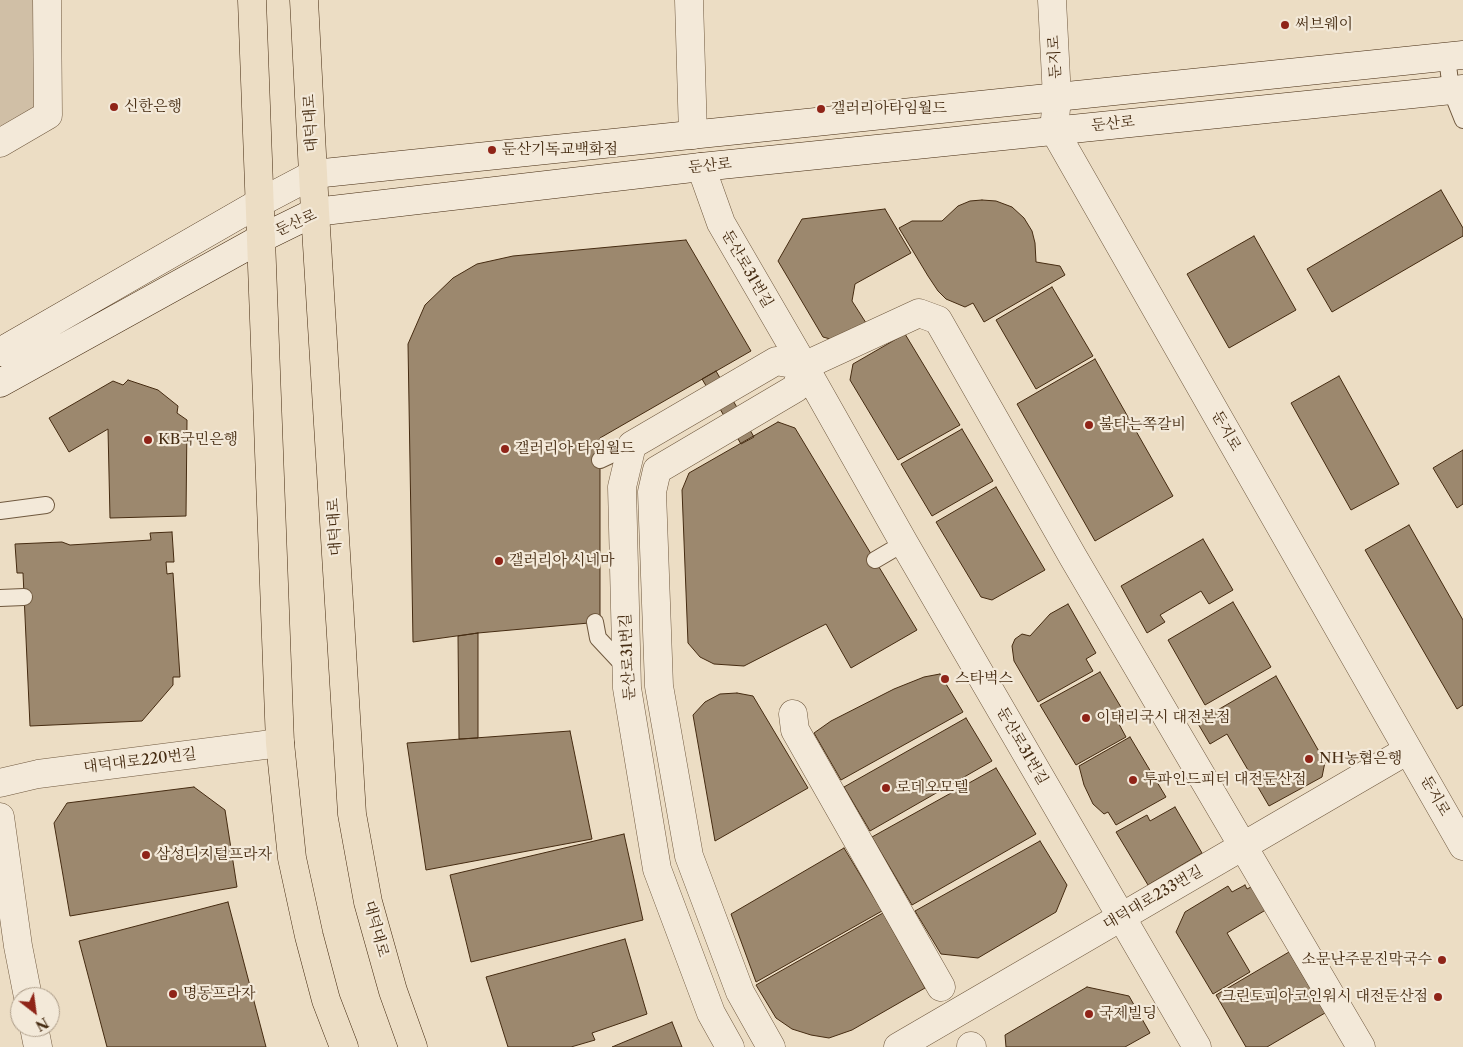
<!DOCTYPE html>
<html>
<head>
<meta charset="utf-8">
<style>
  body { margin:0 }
  #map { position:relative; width:1463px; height:1047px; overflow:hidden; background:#ecddc4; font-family:"Libre Caslon Text",serif }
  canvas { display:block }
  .north { position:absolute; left:10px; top:987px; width:50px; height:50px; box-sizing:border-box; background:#f3e9d9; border:1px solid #ad9d89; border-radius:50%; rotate:150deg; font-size:14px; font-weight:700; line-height:20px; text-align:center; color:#452b11 }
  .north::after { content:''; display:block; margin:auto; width:18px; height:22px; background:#8f2418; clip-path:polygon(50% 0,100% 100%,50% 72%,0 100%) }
</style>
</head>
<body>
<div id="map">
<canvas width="1463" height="1047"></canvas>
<div class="north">N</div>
</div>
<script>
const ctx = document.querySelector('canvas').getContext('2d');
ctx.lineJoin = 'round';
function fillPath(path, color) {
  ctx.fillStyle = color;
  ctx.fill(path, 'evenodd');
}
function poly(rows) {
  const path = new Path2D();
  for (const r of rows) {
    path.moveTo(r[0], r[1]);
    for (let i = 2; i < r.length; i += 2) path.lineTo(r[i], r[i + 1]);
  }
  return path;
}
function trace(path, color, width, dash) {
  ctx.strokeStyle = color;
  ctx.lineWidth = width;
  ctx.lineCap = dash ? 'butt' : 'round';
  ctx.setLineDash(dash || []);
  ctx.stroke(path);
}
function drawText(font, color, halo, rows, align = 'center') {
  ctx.font = font + ' "Libre Caslon Text","Noto Serif KR",serif';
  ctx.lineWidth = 4.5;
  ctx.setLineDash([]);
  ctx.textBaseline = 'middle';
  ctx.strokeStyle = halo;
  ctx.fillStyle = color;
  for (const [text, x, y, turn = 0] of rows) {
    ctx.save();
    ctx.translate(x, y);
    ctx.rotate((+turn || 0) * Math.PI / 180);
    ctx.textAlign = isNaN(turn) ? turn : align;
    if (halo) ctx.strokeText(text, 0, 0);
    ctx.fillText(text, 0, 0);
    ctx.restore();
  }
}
const green = poly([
  [0,0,38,0,40,119,0,143]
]);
const building = poly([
  [1441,190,1463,228,1463,236,1332,312,1307,269,1441,190],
  [982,200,996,201,1012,207,1024,218,1032,231,1035,243,1036,262,1060,266,1065,275,984,322,973,303,965,307,946,299,938,291,928,276,899,228,912,221,942,221,958,206,970,201,982,200],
  [885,209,911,253,855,284,852,301,868,326,841,342,823,337,778,261,802,219,885,209],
  [1254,236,1296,310,1229,348,1187,274,1254,236],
  [686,240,751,351,600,438,600,622,478,633,413,642,408,344,425,305,453,278,477,264,513,256,686,240],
  [1052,287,1093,356,1036,389,996,320,1052,287],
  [905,334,960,425,898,460,850,380,853,364,905,334],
  [1095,359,1173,496,1095,541,1017,404,1095,359],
  [716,371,754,437,741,444,702,379,716,371],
  [1339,376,1399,484,1351,510,1291,403,1339,376],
  [128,380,158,390,178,406,177,413,187,420,186,516,110,518,108,429,69,452,49,418,113,381,123,385,128,380],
  [778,422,795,428,917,630,851,668,826,624,744,666,714,664,700,657,688,643,682,490,689,473,778,422],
  [962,429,993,481,932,516,901,464,962,429],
  [1463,450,1463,504,1457,508,1433,468,1463,450],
  [996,487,1045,570,992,600,981,597,936,522,996,487],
  [1409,525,1463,620,1463,705,1457,709,1365,550,1409,525],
  [172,532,174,562,166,562,167,574,173,573,180,677,173,677,173,685,142,721,30,726,23,573,17,573,15,544,62,542,70,545,151,540,150,533,172,532],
  [1203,539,1233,590,1209,604,1201,591,1160,615,1165,622,1147,633,1121,586,1203,539],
  [1233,602,1271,667,1205,705,1168,640,1233,602],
  [1068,604,1096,653,1086,659,1093,671,1038,702,1014,661,1012,646,1015,639,1022,634,1030,636,1050,614,1068,604],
  [478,633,478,738,459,739,458,636,478,633],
  [1100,672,1128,719,1119,724,1126,737,1076,765,1040,705,1100,672],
  [940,674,963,712,841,780,814,733,831,721,894,689,924,677,940,674],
  [1276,676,1325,762,1322,777,1269,806,1227,734,1210,744,1197,722,1276,676],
  [737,693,753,696,808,788,715,841,693,715,705,702,720,694,737,693],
  [966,718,992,761,870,831,844,787,966,718],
  [570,731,592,839,426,870,407,743,570,731],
  [1130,737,1166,797,1116,825,1108,812,1104,814,1093,804,1084,785,1079,766,1130,737],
  [996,768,1036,834,912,905,872,837,996,768],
  [194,787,225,810,237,887,70,916,54,823,67,803,194,787],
  [1175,807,1202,853,1148,885,1116,832,1147,815,1150,821,1175,807],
  [624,834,643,920,471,962,450,875,624,834],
  [1040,841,1067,885,1056,912,978,958,941,954,915,911,1040,841],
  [844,848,882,911,756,982,731,914,844,848],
  [1245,885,1247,889,1255,885,1269,908,1227,933,1250,972,1213,994,1176,932,1185,912,1228,886,1232,892,1245,885],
  [228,902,266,1047,107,1047,79,941,228,902],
  [883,913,925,988,852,1030,829,1038,811,1035,792,1029,776,1018,756,985,883,913],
  [625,939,647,1014,592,1033,595,1040,571,1047,508,1047,486,977,625,939],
  [1289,952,1325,1013,1267,1047,1246,1047,1216,995,1289,952],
  [1087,987,1129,996,1150,1033,1125,1047,1006,1047,1005,1035,1087,987],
  [672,1022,682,1047,612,1047,672,1022]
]);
const lane = poly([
  [1447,57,1451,90,1463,120],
  [600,460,632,445],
  [0,511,46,505],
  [875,560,904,543],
  [0,598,24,597],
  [595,622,598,638,626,668]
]);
const street = poly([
  [689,0,693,135],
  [1052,0,1057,98,1054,130,1463,846],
  [0,143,48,115,47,0],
  [701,167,721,223,804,366,904,543,1197,1047],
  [804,366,919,313,938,320,1073,557,1361,1047],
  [793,714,795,730,941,987],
  [0,783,38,774,280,743],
  [0,817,18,946,28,997],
  [34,1027,38,1047],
  [971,1046,972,1047],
  [730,1047,711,1013,657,869,627,688,622,487,632,445,776,361,804,366],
  [771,1047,740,992,689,856,659,686,652,492,657,470,796,388,804,366],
  [898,1047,1408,750]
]);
const secondary = poly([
  [0,352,259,203,314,174,1463,55],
  [0,383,262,238,315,212,701,167,1463,89]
]);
const primary = poly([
  [252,0,280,743,292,858,309,936,326,1000,344,1047],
  [304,0,315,212,352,814,368,902,393,991,413,1047]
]);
const markers = [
  [1285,25,5,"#8f2418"],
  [114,107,5,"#8f2418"],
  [821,109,5,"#8f2418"],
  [492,150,5,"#8f2418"],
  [1089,425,5,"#8f2418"],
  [148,440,5,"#8f2418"],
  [505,449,5,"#8f2418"],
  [499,561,5,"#8f2418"],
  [945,679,5,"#8f2418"],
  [1086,718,5,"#8f2418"],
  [1309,759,5,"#8f2418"],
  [1133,780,5,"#8f2418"],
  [886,788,5,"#8f2418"],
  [146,855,5,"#8f2418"],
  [1442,960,5,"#8f2418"],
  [173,994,5,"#8f2418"],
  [1438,997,5,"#8f2418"],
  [1089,1014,5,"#8f2418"]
];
const poiNames = [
  ["써브웨이",1295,25],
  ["신한은행",124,107],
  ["갤러리아타임월드",831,109],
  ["둔산기독교백화점",502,150],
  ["불타는쪽갈비",1099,425],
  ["KB국민은행",158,440],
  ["갤러리아 타임월드",515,449],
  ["갤러리아 시네마",509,561],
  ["스타벅스",955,679],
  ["이태리국시 대전본점",1096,718],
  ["NH농협은행",1319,759],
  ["투파인드피터 대전둔산점",1143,780],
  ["로데오모텔",896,788],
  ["삼성디지털프라자",156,855],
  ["소문난주문진막국수",1432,960,"right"],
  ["명동프라자",183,994],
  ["크린토피아코인워시 대전둔산점",1428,997,"right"],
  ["국제빌딩",1099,1014]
];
const streetNames = [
  ["둔지로",1055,57,-93],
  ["대덕대로",311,123,-93],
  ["둔산로",1113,124,-6],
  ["둔산로",710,166,-6],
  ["둔산로",296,223,-24],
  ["둔산로31번길",747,269,60],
  ["둔지로",1226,431,60],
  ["대덕대로",335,527,-93],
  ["둔산로31번길",628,657,-93],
  ["둔산로31번길",1022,746,60],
  ["대덕대로220번길",140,761,-7],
  ["둔지로",1435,796,60],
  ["대덕대로233번길",1153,898,-30],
  ["대덕대로",376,929,75]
];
fillPath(green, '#d0bfa6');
fillPath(building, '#9c886e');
trace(building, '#452b11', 1);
trace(lane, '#6f583e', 18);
trace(street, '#6f583e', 29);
trace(secondary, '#452b11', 29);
trace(primary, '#452b11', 29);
trace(lane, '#f3e9d9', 16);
trace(street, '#f3e9d9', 28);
trace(secondary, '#f3e9d9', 28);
trace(primary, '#ecddc4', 28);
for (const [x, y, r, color] of markers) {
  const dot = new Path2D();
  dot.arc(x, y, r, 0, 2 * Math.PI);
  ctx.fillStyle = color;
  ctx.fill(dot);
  trace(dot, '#f3e9d9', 2);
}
drawText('15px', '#452b11', '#f3e9d9', poiNames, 'left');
drawText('15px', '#452b11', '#f3e9d9', streetNames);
</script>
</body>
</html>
